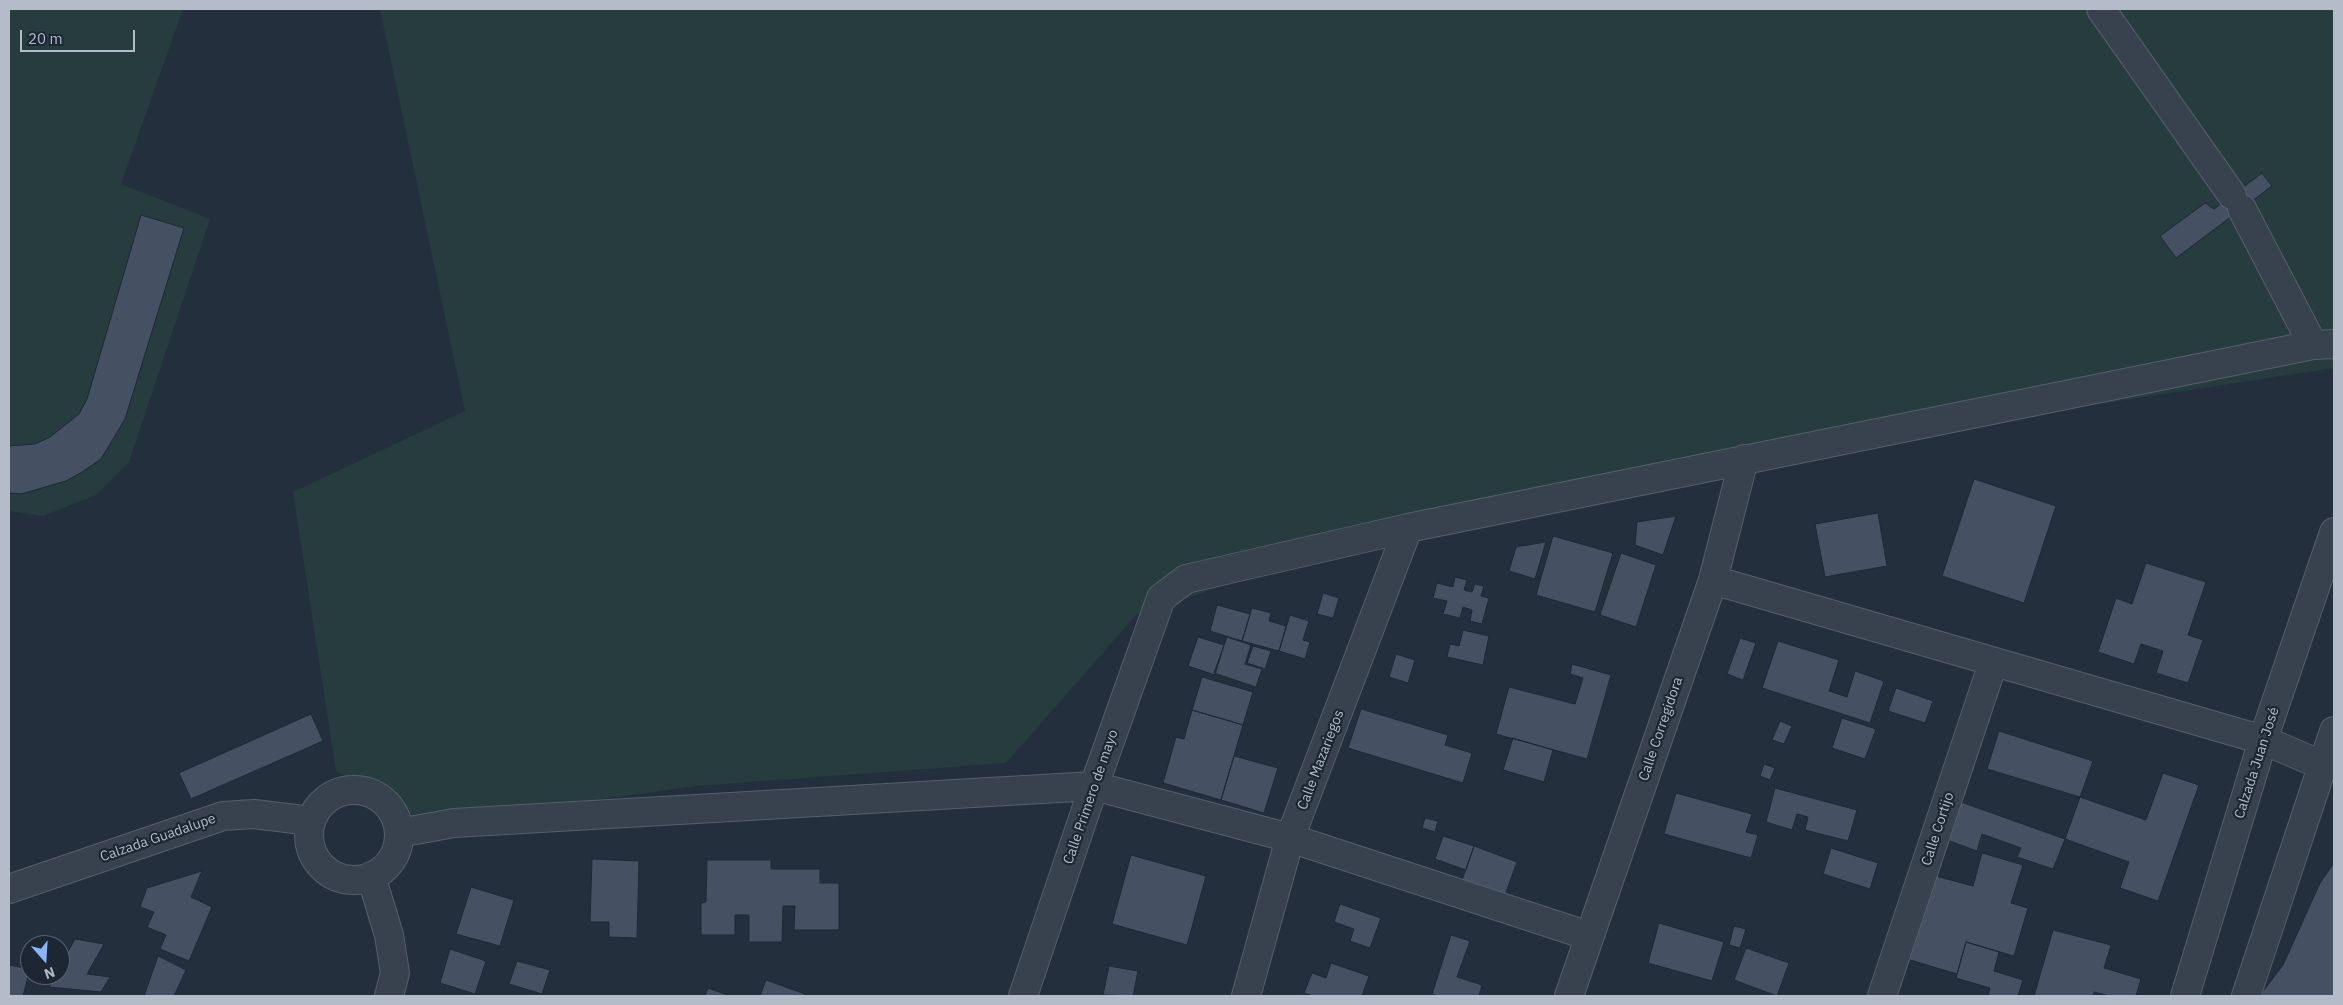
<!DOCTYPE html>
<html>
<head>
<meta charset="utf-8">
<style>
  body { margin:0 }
  #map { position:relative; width:2343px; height:1005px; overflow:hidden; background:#242f3e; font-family:"IBM Plex Sans",sans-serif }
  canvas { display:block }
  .frame { position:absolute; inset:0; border:10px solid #b4bcc9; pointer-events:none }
  .north { position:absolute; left:20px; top:935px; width:50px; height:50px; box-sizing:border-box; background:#1d2633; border:1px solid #59626f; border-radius:50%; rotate:161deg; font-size:14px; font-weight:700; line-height:20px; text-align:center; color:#b4bcc9 }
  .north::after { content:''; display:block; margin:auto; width:18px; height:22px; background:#8ab4f8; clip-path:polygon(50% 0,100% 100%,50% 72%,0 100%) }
  .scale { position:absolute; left:20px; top:30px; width:115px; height:22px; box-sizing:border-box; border:2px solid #b4bcc9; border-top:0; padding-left:6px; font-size:15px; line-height:18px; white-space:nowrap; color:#b4bcc9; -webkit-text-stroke:4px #1d2633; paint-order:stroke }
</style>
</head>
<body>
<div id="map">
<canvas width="2343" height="1005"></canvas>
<div class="frame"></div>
<div class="north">N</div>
<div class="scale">20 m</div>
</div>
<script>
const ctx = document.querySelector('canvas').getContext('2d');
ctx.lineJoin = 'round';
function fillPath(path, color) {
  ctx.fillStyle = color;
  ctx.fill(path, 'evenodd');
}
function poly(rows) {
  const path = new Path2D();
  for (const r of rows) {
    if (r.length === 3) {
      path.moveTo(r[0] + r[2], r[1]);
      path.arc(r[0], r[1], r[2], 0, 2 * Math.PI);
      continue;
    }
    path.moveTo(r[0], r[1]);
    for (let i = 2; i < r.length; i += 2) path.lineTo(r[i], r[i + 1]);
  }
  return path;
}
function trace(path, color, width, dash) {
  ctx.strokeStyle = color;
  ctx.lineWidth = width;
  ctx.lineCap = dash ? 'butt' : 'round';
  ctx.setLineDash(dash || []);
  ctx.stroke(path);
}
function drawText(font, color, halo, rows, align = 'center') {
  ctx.font = font + ' "IBM Plex Sans",sans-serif';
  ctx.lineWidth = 4.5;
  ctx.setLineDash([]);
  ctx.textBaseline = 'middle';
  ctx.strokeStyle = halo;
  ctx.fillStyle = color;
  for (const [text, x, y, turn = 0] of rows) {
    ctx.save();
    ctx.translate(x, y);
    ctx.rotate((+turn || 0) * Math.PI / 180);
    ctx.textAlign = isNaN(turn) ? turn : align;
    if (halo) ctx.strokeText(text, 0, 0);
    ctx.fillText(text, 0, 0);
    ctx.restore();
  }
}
const green = poly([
  [9,9,183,9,121,184,210,219,129,462,96,495,43,516,9,511],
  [380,9,2334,9,2334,368,2066,409,1329,550,1136,615,1006,763,696,786,427,823,336,771,293,492,465,411]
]);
const building = poly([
  [2262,173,2272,186,2176,258,2160,236,2205,203,2214,209,2262,173],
  [141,215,184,228,125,419,101,459,82,472,66,481,21,494,9,493,9,446,35,444,50,437,79,414,87,399,141,215],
  [1974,479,2056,506,2024,603,1942,576,1974,479],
  [1878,513,1887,566,1825,577,1815,524,1878,513],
  [1676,516,1663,555,1635,545,1637,522,1676,516],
  [1553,536,1613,553,1595,612,1536,595,1553,536],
  [1546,542,1535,579,1509,571,1516,547,1546,542],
  [1621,553,1656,565,1636,627,1600,615,1621,553],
  [2146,563,2206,582,2188,635,2203,640,2188,683,2156,673,2163,651,2141,644,2134,664,2098,652,2116,598,2132,604,2146,563],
  [1455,577,1467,580,1464,590,1472,592,1475,584,1484,586,1481,596,1489,598,1482,624,1470,621,1472,610,1463,607,1460,618,1443,614,1447,601,1433,598,1437,583,1453,587,1455,577],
  [1323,593,1339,598,1333,618,1317,614,1323,593],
  [1217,605,1250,614,1242,641,1210,631,1217,605],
  [1252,608,1271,613,1269,621,1286,626,1279,651,1242,641,1252,608],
  [1290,615,1309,621,1303,640,1310,642,1305,659,1279,651,1290,615],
  [1463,630,1489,636,1483,665,1447,657,1450,644,1459,646,1463,630],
  [1198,637,1224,645,1215,675,1188,666,1198,637],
  [1227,637,1251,645,1245,664,1262,669,1256,687,1214,673,1227,637],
  [1740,638,1756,643,1743,680,1727,674,1740,638],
  [1778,641,1839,660,1829,691,1847,697,1855,671,1884,681,1870,723,1762,688,1778,641],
  [1253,646,1271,651,1265,669,1247,663,1253,646],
  [1396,654,1415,660,1408,683,1389,677,1396,654],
  [1572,664,1611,675,1587,759,1496,734,1509,687,1575,704,1583,678,1570,674,1572,664],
  [1202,677,1253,692,1243,725,1192,710,1202,677],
  [1896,688,1933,701,1925,723,1888,711,1896,688],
  [1361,709,1448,735,1445,745,1472,753,1463,783,1348,748,1361,709],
  [1192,710,1243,725,1221,800,1163,783,1176,737,1184,739,1192,710],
  [311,714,323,741,191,799,179,773,311,714],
  [1842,718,1876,729,1865,759,1832,748,1842,718],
  [1780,721,1792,726,1784,744,1772,740,1780,721],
  [1999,731,2093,761,2080,797,1987,769,1999,731],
  [1513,738,1553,750,1544,782,1503,770,1513,738],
  [1234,756,1278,768,1264,813,1221,800,1234,756],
  [1764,764,1775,768,1770,780,1760,776,1764,764],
  [2163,773,2199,785,2158,901,2120,888,2129,862,2065,839,2080,797,2146,820,2163,773],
  [1775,788,1857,810,1848,841,1805,830,1808,817,1797,814,1792,830,1766,822,1775,788],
  [1676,793,1752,814,1746,832,1758,835,1751,858,1664,834,1676,793],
  [1958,801,2065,839,2053,869,2017,857,2021,848,1982,834,1977,851,1944,839,1958,801],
  [1425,818,1438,821,1435,832,1422,828,1425,818],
  [1443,836,1474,846,1466,870,1435,859,1443,836],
  [1474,846,1517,862,1505,895,1462,880,1474,846],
  [1831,848,1878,863,1870,889,1823,874,1831,848],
  [1982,853,2023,865,2011,903,2028,908,2014,956,1966,942,1957,974,1907,959,1932,875,1973,886,1982,853],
  [1131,855,1206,876,1187,945,1112,924,1131,855],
  [592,859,639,861,637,938,609,937,609,922,590,922,592,859],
  [707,860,771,860,771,869,820,869,820,883,839,883,839,930,794,930,795,906,783,906,782,942,749,942,749,915,735,915,735,935,701,935,701,903,706,902,707,860],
  [2334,863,2334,996,2263,996,2261,994,2283,965,2320,883,2334,863],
  [202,871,191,897,212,907,189,961,160,949,166,935,147,927,154,912,140,907,147,888,202,871],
  [471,887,514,900,500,946,456,934,471,887],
  [1340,904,1381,918,1370,948,1350,941,1354,929,1334,922,1340,904],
  [1659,923,1724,942,1712,981,1648,963,1659,923],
  [1734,926,1746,929,1740,948,1729,945,1734,926],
  [2053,930,2111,945,2104,968,2141,979,2136,996,2110,996,2094,992,2093,996,2034,996,2053,930],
  [1451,935,1470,941,1457,977,1482,985,1479,996,1438,996,1432,994,1451,935],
  [75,939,104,944,87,974,110,977,101,992,49,987,55,975,60,975,60,966,75,939],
  [1966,942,1999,952,1994,971,2023,980,2018,996,1988,996,1990,988,1956,978,1966,942],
  [1746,948,1789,963,1777,996,1734,980,1746,948],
  [450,949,486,961,475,994,440,983,450,949],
  [158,956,186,970,174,996,144,996,158,956],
  [517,961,550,970,542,994,509,984,517,961],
  [1331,963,1369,976,1362,996,1313,996,1304,993,1312,973,1326,978,1331,963],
  [9,965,30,969,23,996,9,996,9,965],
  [1109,966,1138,971,1133,996,1103,995,1109,966],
  [766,980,805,994,804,996,760,996,766,980],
  [708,988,730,996,705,996,708,988]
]);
const minor = poly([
  [2101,9,2232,195],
  [2242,209,2313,345],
  [1713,580,2263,740,2324,766],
  [354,835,45],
  [399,833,454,823,1094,786,1290,838,1589,936],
  [371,876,389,935,395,973,389,996],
  [9,889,223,816,254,814,311,821],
  [1023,996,1094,786,1161,598,1186,579,1408,528,2313,345,2334,344],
  [1246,996,1290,838,1408,528],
  [1569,996,1713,580,1744,459],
  [1882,996,1993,663],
  [2185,996,2263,740,2334,532],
  [2246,996,2334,731]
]);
const streetNames = [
  ["Calle Corregidora",1661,729,-71],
  ["Calle Mazariegos",1321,760,-69],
  ["Calzada Juan José",2257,763,-72],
  ["Calle Primero de mayo",1091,797,-71],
  ["Calle Cortijo",1938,829,-72],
  ["Calzada Guadalupe",158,838,-19]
];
fillPath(green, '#263c3f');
fillPath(building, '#455162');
trace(building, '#1f2835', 1);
trace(minor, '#565f6c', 30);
trace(minor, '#38414e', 28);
drawText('14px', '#b4bcc9', '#1d2633', streetNames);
</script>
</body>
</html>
